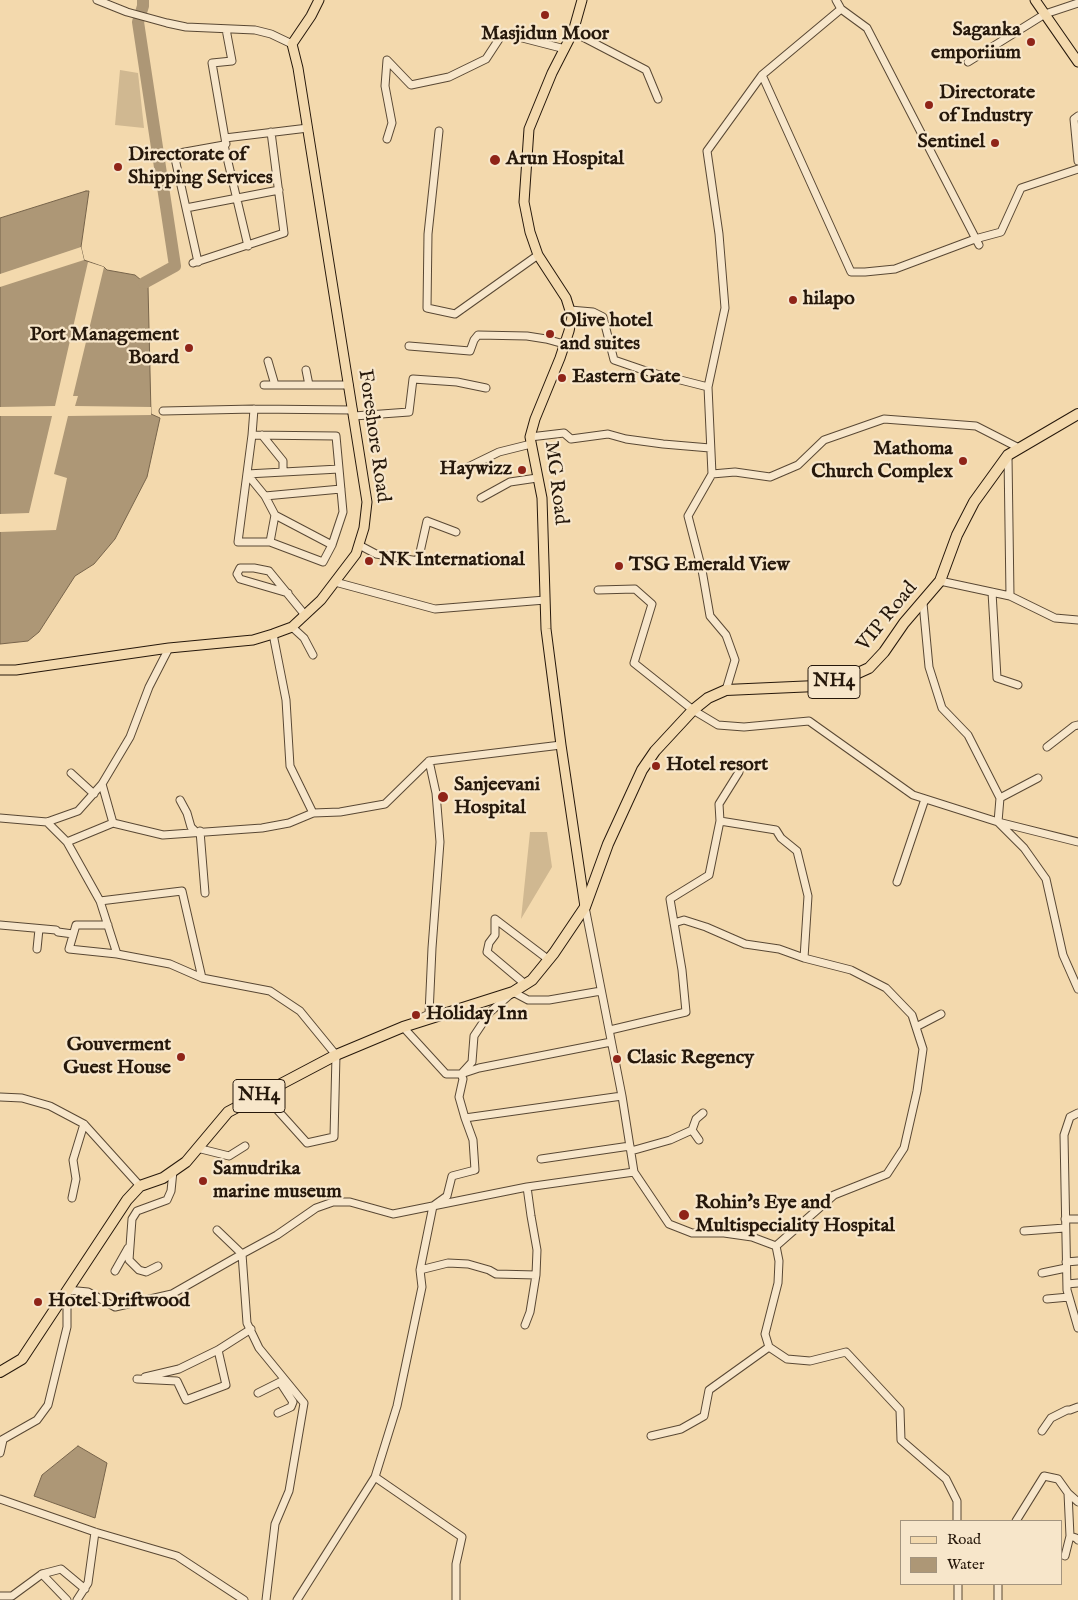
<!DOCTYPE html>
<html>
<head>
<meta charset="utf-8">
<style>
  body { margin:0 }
  #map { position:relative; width:1078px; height:1600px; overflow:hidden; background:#f3d9ad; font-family:"IM FELL English",serif }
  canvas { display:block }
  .legend { position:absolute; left:900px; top:1520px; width:162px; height:65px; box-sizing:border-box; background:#f7e6ca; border:1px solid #a3947e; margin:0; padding:6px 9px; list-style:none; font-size:15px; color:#26180b }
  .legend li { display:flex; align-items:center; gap:10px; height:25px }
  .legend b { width:25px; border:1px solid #a3947e }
</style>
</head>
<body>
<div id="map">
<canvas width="1078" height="1600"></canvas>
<ul class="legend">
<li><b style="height:6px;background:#f3d9ad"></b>Road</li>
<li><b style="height:14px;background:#ad9776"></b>Water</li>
</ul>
</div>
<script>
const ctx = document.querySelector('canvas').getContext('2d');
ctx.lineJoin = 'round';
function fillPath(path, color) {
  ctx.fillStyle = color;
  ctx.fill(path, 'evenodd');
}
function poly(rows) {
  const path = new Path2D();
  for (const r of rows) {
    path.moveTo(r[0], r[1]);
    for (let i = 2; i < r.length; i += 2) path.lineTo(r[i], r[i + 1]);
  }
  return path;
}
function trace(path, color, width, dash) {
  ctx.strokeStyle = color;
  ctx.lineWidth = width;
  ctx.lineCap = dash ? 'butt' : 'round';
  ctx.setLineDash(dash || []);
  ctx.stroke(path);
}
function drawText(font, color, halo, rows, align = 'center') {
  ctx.font = font + ' "IM FELL English",serif';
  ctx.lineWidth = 4.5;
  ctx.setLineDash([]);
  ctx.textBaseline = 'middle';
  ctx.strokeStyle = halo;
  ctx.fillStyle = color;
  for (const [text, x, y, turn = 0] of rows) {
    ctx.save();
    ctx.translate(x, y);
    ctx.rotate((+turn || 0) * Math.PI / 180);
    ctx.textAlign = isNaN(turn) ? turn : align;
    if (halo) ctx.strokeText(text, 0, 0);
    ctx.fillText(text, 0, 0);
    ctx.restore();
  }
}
const green = poly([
  [120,70,138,73,144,128,115,125],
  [530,832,547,832,552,867,521,919]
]);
const water = poly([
  [86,191,89,191,81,247,84,260,104,267,107,270,135,275,148,286,151,414,160,418,147,477,115,539,94,564,75,576,39,632,28,641,0,644,0,218,86,191],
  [78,1446,107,1463,95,1518,34,1496,42,1475,78,1446]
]);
const pier = poly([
  [81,247,84,260,0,287,0,274],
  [88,262,104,267,73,396,78,396,75,406,151,407,151,415,68,416,54,474,67,478,56,530,0,532,0,514,29,513,52,416,0,416,0,407,55,406]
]);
const river = poly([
  [143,0,143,6,138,22,175,266,144,283]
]);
const minor = poly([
  [97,0,127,12,167,23,186,27,255,30,271,34,292,44],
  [836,0,841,9,867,28,979,245],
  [841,9,762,75,707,151,719,234,725,308,708,387,712,474,735,472,770,477,798,465,824,440,884,419,976,426,1019,448],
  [226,29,232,61,212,63,226,144,224,145,248,246],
  [573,32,646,70,658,99],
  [968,62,1045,14,1078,3],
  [762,75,851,272,865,272,895,269,975,239,1001,232,1021,188,1078,169],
  [1078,116,1074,119,1078,161],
  [439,131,428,234,427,308,455,314,538,255],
  [225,138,308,128],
  [387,139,392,123,385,86,387,60,411,85,449,77,486,59,503,33,565,49],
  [186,208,279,190],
  [198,262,174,154,224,145],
  [193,263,284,233,271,132],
  [570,310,593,312,603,317,614,360,649,372,708,387],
  [409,346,470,351,474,340,478,335,527,336,546,339,564,344],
  [268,361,275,385],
  [306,370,309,385],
  [264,385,349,385],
  [163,411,254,409,353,410],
  [354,416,409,412,413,379,457,382,486,388],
  [252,435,336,436,343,512,332,545,323,562,270,542,238,542,252,435,254,409],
  [262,435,283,461,283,472],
  [530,437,564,433,571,439,608,434,626,439,663,444,710,448],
  [1008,456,1010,596,1055,618,1078,620],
  [464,469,499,452,531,444],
  [247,474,265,496,275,515,332,545],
  [247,474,339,469],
  [712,474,688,516,702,570,710,616,726,635,735,660,726,690],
  [265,496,341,489],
  [481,498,510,482,537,478],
  [270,542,275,515],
  [359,545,376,554,418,561,427,521,456,532],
  [940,581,1010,596],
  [335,582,435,609,545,600],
  [598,590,635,589,652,604,634,663,693,710,718,725,744,727,809,721,913,795,998,822,1024,848,1046,879,1063,955,1078,989],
  [992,592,997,678,1018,685],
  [288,593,240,579,237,574,240,568,254,568,269,571,305,615],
  [923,603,929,667,942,708,968,735,1000,798,998,822,1078,842],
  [292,627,304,638,313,655],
  [273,634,286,700,290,766,313,813],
  [1047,747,1074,726,1078,725],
  [71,773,94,794],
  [1000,798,1038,778],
  [180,800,187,813,191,827,196,832],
  [0,818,47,822,78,811,102,784,130,737,149,687,169,648],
  [47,822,67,842,113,823,102,784],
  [113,823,163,835,262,828,289,823,313,813,340,812,385,804,429,761],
  [200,831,205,893],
  [67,842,100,901,117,954,170,964,202,978,270,991,300,1011,336,1055,334,1137,307,1143,263,1094],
  [897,882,925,799],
  [100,901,182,891,202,978],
  [585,907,622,1096,634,1172,669,1224,692,1233,724,1233,752,1237,776,1246,834,1195,887,1174,904,1148,917,1091,923,1049,912,1015,886,988,851,970,804,958,808,896,797,851,781,838,776,830,720,821],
  [674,923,684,920,706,927,745,944,779,949,804,958],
  [0,925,56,930,58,932,73,934],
  [108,925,76,925,69,949,117,954],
  [37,949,39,929],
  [525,984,487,952,489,943,495,935,495,919,549,960],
  [421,1018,429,1014,432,948,440,842,436,793,429,761,561,745],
  [405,1026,403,1027,446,1074,461,1074,463,1079,459,1097,465,1118,473,1140,475,1170,452,1176,447,1196,433,1206,420,1270,422,1287,397,1406,375,1477,462,1537,456,1564,456,1600],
  [916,1027,941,1014],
  [610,1030,686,1012,682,970,670,899,709,875,720,821,719,804,739,772],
  [461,1074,472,1062,474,1036,490,1012,513,992,528,1000,549,1000,601,991],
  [461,1074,479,1068,611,1042],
  [0,1097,22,1098,50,1106,84,1124,140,1186],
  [1078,1113,1070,1117,1064,1135,1067,1290,1078,1328],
  [465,1118,622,1096],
  [699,1140,692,1130,696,1119,703,1113],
  [197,1148,229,1156,245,1146],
  [631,1151,670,1140,692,1130],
  [541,1159,630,1146],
  [72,1198,76,1179,73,1160,84,1124],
  [1065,1219,1078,1219],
  [1024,1231,1065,1228],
  [776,1246,779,1261,778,1283,765,1334,769,1347,787,1359,810,1361,846,1352,900,1410,901,1440,946,1479,957,1501,957,1521],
  [1066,1262,1078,1261],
  [158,1266,146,1272,139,1270,129,1260,132,1219,137,1211,167,1200,171,1191,173,1171],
  [420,1270,448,1263,468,1264,489,1270,496,1274,536,1275],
  [115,1271,128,1248],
  [1042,1273,1066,1268],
  [1067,1284,1078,1283],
  [1047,1299,1069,1297],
  [525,1325,530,1312,536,1275,537,1250,531,1216,527,1187],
  [145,1377,179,1369,218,1350,251,1329],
  [137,1379,177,1381,186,1400,226,1385,218,1350],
  [258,1393,282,1381],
  [278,1413,291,1407,293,1402,280,1382],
  [1042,1431,1051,1418,1067,1410,1070,1410,1078,1407],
  [651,1436,681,1429,704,1416,709,1390,769,1347],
  [0,1441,37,1420,48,1405,67,1327,67,1290,88,1292,115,1307,172,1294,242,1254,217,1230],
  [0,1453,3,1440],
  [1068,1493,1078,1502],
  [0,1499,95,1532,177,1556,244,1600],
  [1016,1521,1044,1476,1058,1479,1068,1493,1070,1536,1065,1556],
  [1070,1536,1076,1538,1078,1540],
  [42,1574,61,1569,85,1589],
  [958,1584,958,1600],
  [998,1584,998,1600],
  [0,1596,12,1596,42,1574,67,1600],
  [77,1600,88,1583,95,1532],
  [266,1600,275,1524,289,1491,304,1403,259,1348,247,1323,242,1254,277,1235,316,1208,333,1202,350,1202,393,1214,527,1187,634,1172],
  [297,1600,375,1477]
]);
const major = poly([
  [582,0,573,32,552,73,529,129,524,202,530,232,538,255,566,298,572,317,569,331,560,358,535,419,530,437,542,498,546,629,561,745,585,907],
  [1035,0,1078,62],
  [0,670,16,670,169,648,253,640,273,634,292,627,321,600,356,554,364,528,367,502,298,68,292,44,311,16,319,0]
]);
const highway = poly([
  [0,1372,22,1359,127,1200,140,1186,163,1178,186,1162,228,1112,336,1055,403,1027,513,992,532,980,554,953,585,907,608,844,642,770,655,751,693,710,708,698,726,690,816,686,847,678,869,668,884,652,904,623,940,581,957,535,974,502,1008,455,1078,414]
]);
const markers = [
  [545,15,5,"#8f2418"],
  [1031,42,5,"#8f2418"],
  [929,105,5,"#8f2418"],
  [995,143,5,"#8f2418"],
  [495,160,6,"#8f2418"],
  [118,167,5,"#8f2418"],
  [793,300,5,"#8f2418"],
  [550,334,5,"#8f2418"],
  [189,348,5,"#8f2418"],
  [562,378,5,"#8f2418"],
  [963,461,5,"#8f2418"],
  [522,470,5,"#8f2418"],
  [369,561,5,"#8f2418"],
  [619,566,5,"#8f2418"],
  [656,766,5,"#8f2418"],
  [443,797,6,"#8f2418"],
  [416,1015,5,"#8f2418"],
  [181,1057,5,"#8f2418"],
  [617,1059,5,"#8f2418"],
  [203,1181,5,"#8f2418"],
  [684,1215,6,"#8f2418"],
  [38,1302,5,"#8f2418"]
];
const shields = [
  [834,682,52],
  [259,1096,52]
];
const shieldNames = [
  ["NH4",834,682],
  ["NH4",259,1096]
];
const poiNames = [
  ["Saganka",1021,31,"right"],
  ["emporiium",1021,54,"right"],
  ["Masjidun Moor",545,35,"center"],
  ["Directorate",939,94],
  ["of Industry",939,117],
  ["Sentinel",985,143,"right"],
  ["Directorate of",128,156],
  ["Shipping Services",128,179],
  ["Arun Hospital",506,160],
  ["hilapo",803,300],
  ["Olive hotel",560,322],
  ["and suites",560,345],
  ["Port Management",179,336,"right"],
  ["Board",179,359,"right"],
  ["Eastern Gate",572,378],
  ["Mathoma",953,450,"right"],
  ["Church Complex",953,473,"right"],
  ["Haywizz",512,470,"right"],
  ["NK International",379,561],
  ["TSG Emerald View",629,566],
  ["Hotel resort",666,766],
  ["Sanjeevani",454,786],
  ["Hospital",454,809],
  ["Holiday Inn",426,1015],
  ["Gouverment",171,1046,"right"],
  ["Guest House",171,1069,"right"],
  ["Clasic Regency",627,1059],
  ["Samudrika",213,1170],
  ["marine museum",213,1193],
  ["Rohin's Eye and",695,1204],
  ["Multispeciality Hospital",695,1227],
  ["Hotel Driftwood",48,1302]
];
const streetNames = [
  ["Foreshore Road",373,436,82],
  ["MG Road",555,483,83],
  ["VIP Road",888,617,-51]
];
fillPath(green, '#d0b891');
fillPath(water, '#ad9776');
trace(water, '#77644b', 1);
fillPath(pier, '#f3d9ad');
trace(river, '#ad9776', 12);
trace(minor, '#594834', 9);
trace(major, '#26180b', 11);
trace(highway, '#26180b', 12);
trace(minor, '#f7e6ca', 7);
trace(major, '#f3d9ad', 9);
trace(highway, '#f3d9ad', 10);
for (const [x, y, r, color] of markers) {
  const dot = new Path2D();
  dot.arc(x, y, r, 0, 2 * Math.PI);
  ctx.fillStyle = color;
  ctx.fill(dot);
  trace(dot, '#f7e6ca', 2);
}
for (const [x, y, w] of shields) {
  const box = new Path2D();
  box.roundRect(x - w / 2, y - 16.5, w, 33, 4);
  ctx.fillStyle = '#f7e6ca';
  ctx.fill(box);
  trace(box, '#26180b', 1);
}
drawText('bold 19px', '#26180b', null, shieldNames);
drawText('bold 20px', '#26180b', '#f7e6ca', poiNames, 'left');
drawText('20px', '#26180b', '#f7e6ca', streetNames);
</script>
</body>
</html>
